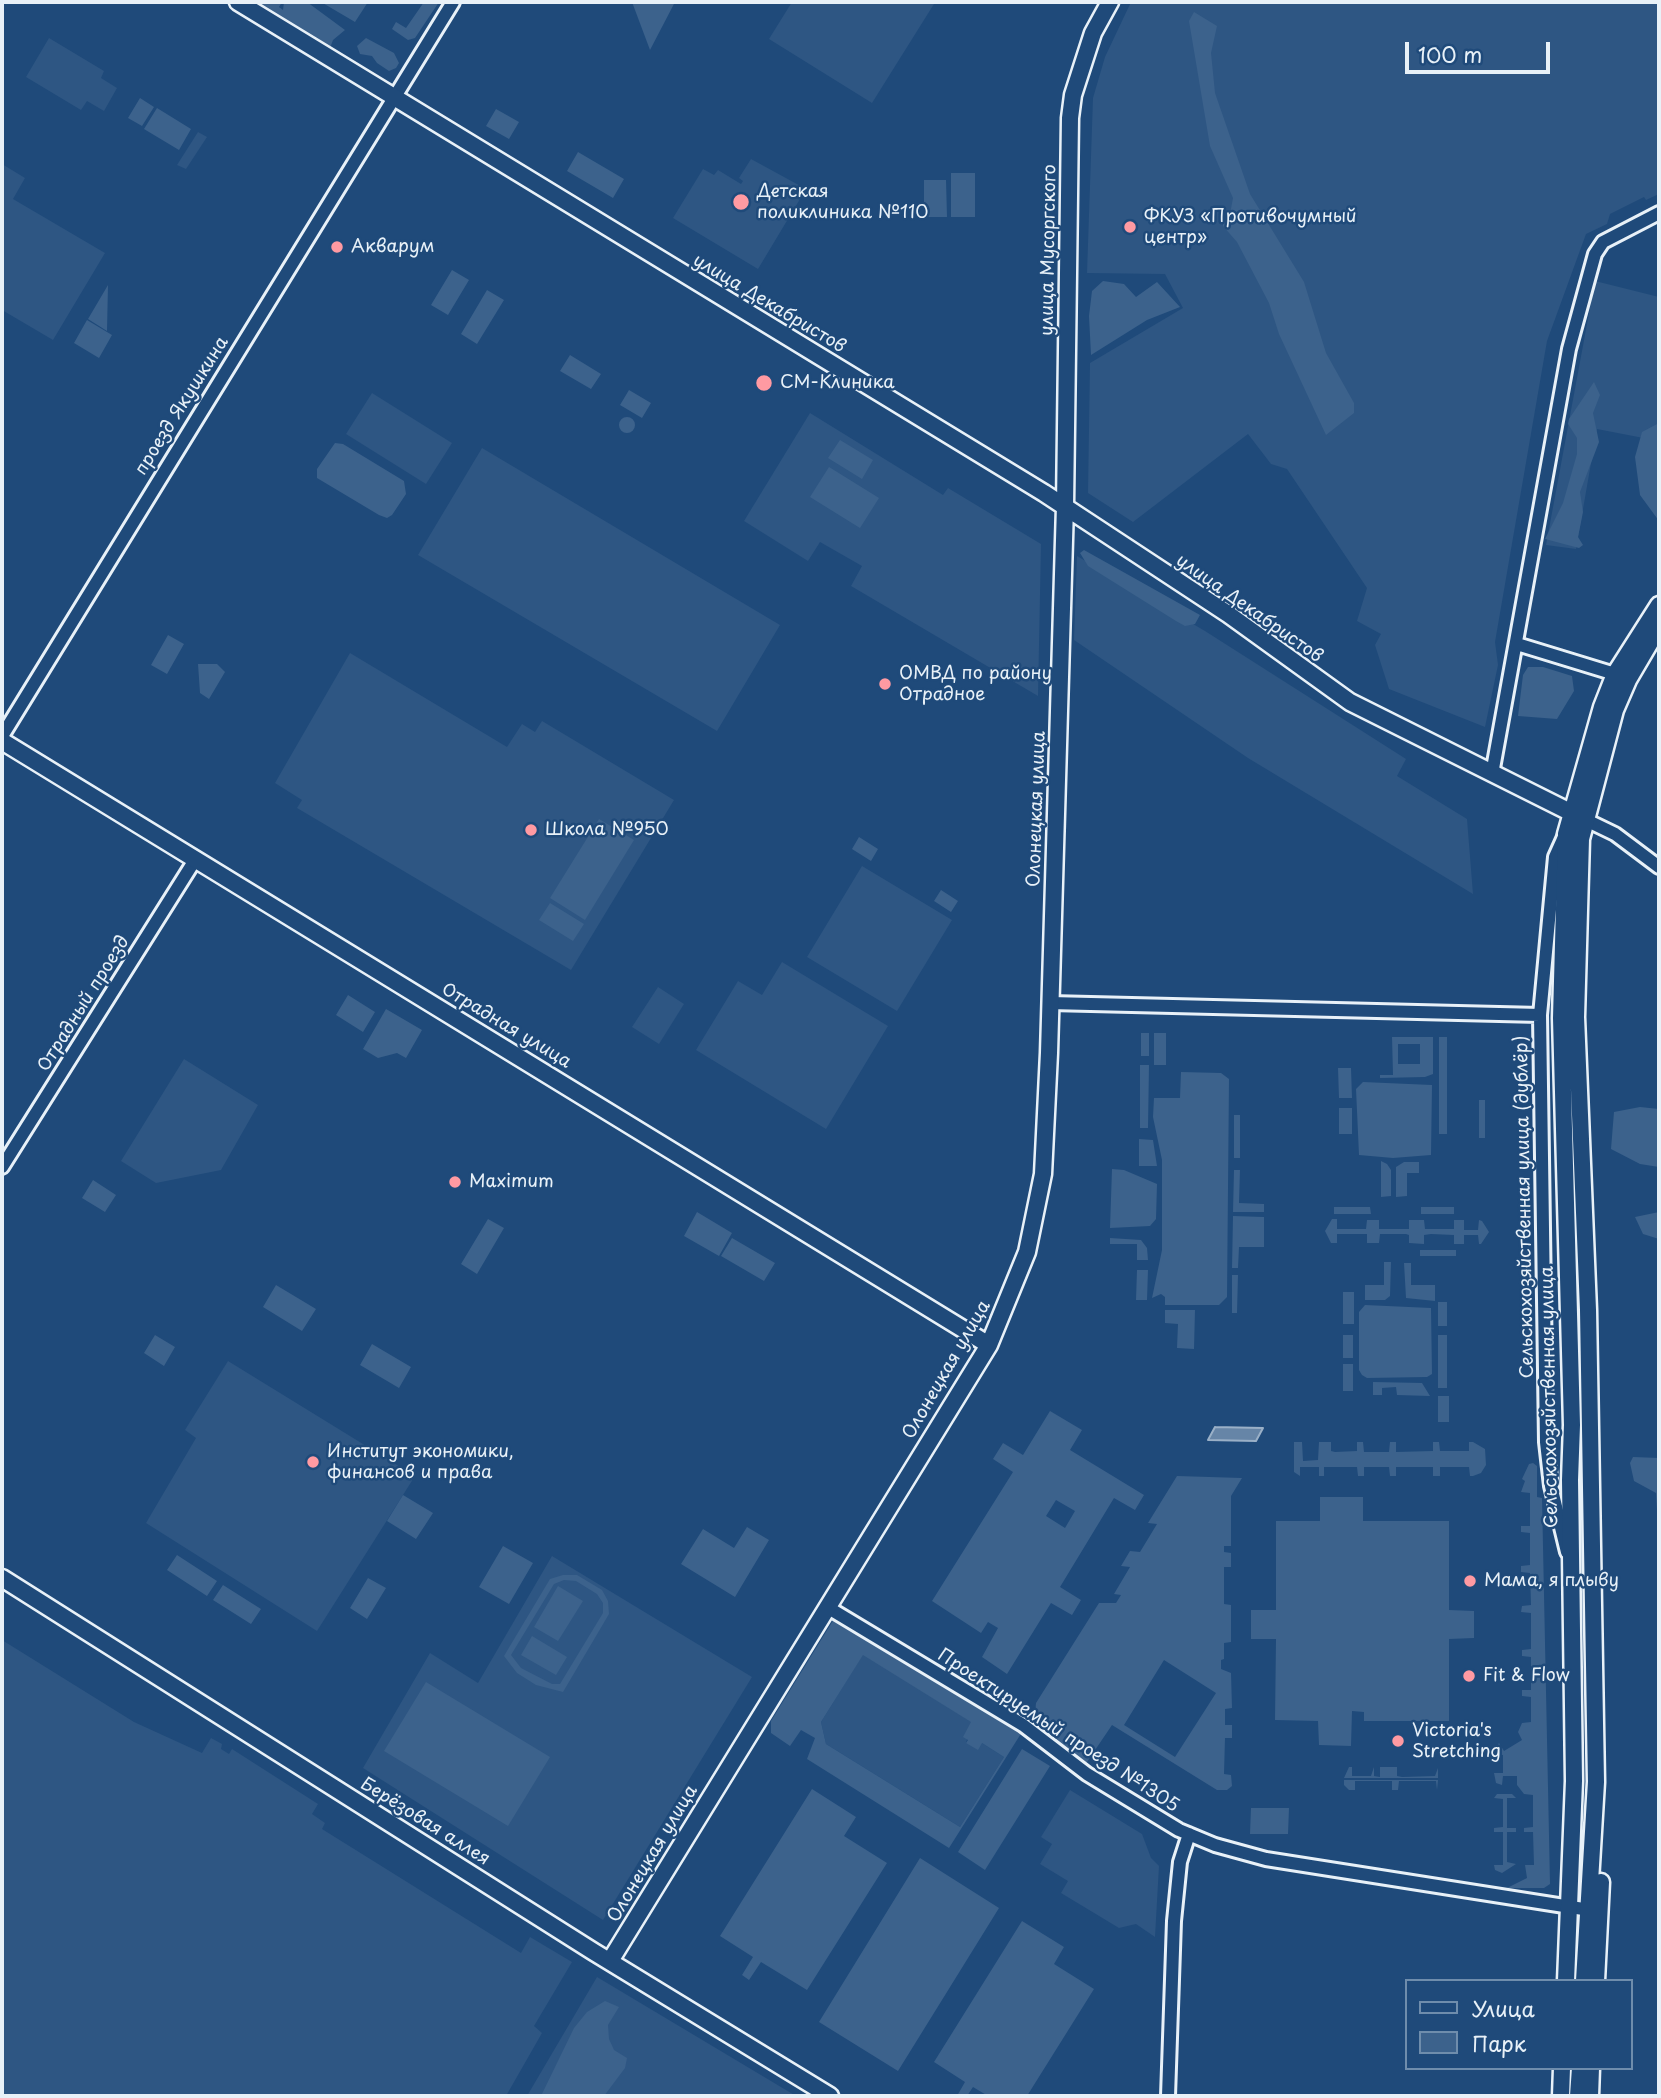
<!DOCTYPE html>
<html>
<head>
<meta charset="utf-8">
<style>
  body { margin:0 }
  #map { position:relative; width:1661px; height:2098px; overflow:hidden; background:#1f4a7a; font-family:"Playpen Sans",sans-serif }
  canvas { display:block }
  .frame { position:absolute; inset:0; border:4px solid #e8f1f8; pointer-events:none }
  .legend { position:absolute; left:1405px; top:1979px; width:228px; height:91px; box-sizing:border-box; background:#1f4a7a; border:2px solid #6f8dac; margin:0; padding:9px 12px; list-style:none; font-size:21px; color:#e8f1f8 }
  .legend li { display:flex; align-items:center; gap:14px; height:35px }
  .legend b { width:35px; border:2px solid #6f8dac }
  .scale { position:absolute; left:1405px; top:42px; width:145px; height:32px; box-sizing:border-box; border:4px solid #e8f1f8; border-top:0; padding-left:9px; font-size:21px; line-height:24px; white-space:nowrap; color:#e8f1f8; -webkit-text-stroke:5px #1f4a7a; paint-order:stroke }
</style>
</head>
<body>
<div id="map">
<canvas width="1661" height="2098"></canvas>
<div class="frame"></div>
<ul class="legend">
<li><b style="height:9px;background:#1f4a7a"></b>Улица</li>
<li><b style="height:19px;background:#3c628c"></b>Парк</li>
</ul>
<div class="scale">100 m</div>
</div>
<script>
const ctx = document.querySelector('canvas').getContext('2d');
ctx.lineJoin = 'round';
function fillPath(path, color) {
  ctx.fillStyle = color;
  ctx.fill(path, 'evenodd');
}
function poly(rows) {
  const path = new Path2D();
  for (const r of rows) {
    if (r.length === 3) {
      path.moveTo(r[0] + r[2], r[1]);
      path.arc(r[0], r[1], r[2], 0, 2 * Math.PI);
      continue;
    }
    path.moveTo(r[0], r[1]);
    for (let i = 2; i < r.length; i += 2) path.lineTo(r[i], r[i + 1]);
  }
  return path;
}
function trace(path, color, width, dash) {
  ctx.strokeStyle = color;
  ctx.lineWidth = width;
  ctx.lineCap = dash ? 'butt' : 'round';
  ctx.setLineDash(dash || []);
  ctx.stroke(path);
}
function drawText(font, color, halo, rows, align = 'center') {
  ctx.font = font + ' "Playpen Sans",sans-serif';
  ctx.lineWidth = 5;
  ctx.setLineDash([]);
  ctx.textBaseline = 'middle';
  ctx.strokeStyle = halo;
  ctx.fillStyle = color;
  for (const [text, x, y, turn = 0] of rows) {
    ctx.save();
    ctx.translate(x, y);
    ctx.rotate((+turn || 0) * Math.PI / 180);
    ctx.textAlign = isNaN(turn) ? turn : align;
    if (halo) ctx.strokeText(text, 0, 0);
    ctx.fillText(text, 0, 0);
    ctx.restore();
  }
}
const built = poly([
  [792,2,933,2,934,4,872,103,769,39],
  [1131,2,1659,2,1659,194,1646,200,1644,197,1610,214,1607,224,1586,234,1547,341,1495,642,1498,665,1485,727,1389,689,1375,645,1381,634,1357,621,1367,588,1287,469,1271,464,1248,434,1133,522,1088,493,1090,363,1183,308,1165,274,1087,273,1093,98,1105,57],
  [49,38,104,71,101,78,117,88,104,111,87,101,81,110,26,77],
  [198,132,207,137,186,169,177,165],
  [751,159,806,189,758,269,673,218,703,169,714,175,718,170,741,184,743,181,739,178],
  [2,164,25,178,13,199,105,253,53,340,2,310],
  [1595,281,1659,297,1659,441,1597,429,1576,549,1546,545],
  [372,393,452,443,426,484,346,434],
  [810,413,943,495,948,488,1041,544,1038,696,851,586,862,566,820,542,808,561,744,521],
  [482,448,780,625,717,731,418,555],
  [1077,556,1205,631,1406,759,1397,776,1467,819,1473,894,1248,758,1074,640],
  [350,653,507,747,522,724,535,732,542,721,674,800,571,970,297,808,302,800,275,783],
  [862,866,952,920,897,1011,807,957],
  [782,962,888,1026,826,1129,696,1050,738,981,762,995],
  [658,987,684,1004,659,1044,632,1027],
  [184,1059,258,1105,221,1170,156,1183,121,1161],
  [228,1361,415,1476,317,1631,146,1523,196,1438,185,1430],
  [552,1556,752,1677,603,1920,363,1768,430,1653,478,1683],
  [2,1640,134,1722,202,1753,211,1738,222,1744,221,1749,229,1754,232,1749,318,1804,312,1814,325,1823,322,1829,521,1953,530,1937,572,1962,534,2026,542,2033,506,2096,2,2096],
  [863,1654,972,1722,966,1743,982,1743,1004,1757,960,1827,826,1744,821,1722],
  [1070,1790,1142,1834,1151,1858,1159,1866,1155,1937,1136,1924,1119,1928,1061,1893,1068,1881,1040,1864,1052,1844,1041,1837],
  [597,1977,796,2096,527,2096]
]);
const green = poly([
  [254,2,282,2,279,7,283,10,284,2,307,2,345,30,333,40,330,48],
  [321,2,368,2,355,22],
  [424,2,439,2,415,38,408,40,392,29,396,22,406,28],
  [632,2,675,2,650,50],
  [1194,12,1217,26,1211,53,1215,93,1250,194,1304,282,1326,353,1354,403,1354,413,1326,435,1279,334,1269,303,1237,242,1223,226,1223,221,1230,214,1233,198,1210,146,1189,21],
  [366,38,394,53,399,63,396,68,389,71,377,63,372,56,360,54,357,46],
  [140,98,154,107,142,126,128,118],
  [157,108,191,129,179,150,144,129],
  [496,109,519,122,509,139,486,126],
  [578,152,624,179,613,198,567,171],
  [951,173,975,173,975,217,951,217],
  [924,180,946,180,947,217,924,217],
  [452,270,469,280,448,315,431,305],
  [1103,281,1124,284,1136,297,1157,282,1180,307,1147,320,1091,355,1089,316,1092,291],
  [108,285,107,331,88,319],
  [487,290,504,300,477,344,461,334],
  [87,320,112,335,99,358,74,343],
  [570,355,601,374,591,389,560,371],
  [1594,382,1600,395,1593,413,1599,442,1580,492,1583,512,1578,537,1583,545,1579,548,1545,539,1563,503,1577,454,1577,438,1568,424,1569,419],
  [629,390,651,403,642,418,620,405],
  [627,425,8],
  [1659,423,1659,521,1640,495,1635,457,1642,432],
  [840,440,873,460,862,479,828,458],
  [335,443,343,444,404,481,406,494,392,515,387,518,379,515,317,478,317,469],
  [829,467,879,498,860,528,810,497],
  [1084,550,1200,615,1195,624,1185,626,1176,621,1088,566,1080,553],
  [168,635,184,644,167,674,151,665],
  [198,664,217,664,225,672,209,699,200,693],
  [1528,667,1543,667,1572,676,1574,691,1557,719,1518,716,1523,675],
  [599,819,634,840,585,920,550,898],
  [859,837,878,849,871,861,852,849],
  [941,890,958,901,951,912,934,901],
  [550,903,584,924,573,941,539,920],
  [348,995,375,1012,363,1032,336,1015],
  [386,1009,422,1030,406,1058,397,1053,378,1058,363,1049],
  [1141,1033,1149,1033,1149,1056,1141,1056],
  [1154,1033,1166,1033,1166,1065,1154,1065],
  [1392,1037,1433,1037,1433,1074,1425,1077,1380,1078,1380,1075,1393,1075],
  [1398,1044,1420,1044,1420,1064,1398,1064],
  [1439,1037,1447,1037,1447,1134,1439,1134],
  [1140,1065,1149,1065,1148,1128,1140,1128],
  [1338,1068,1351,1068,1352,1098,1339,1098],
  [1181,1072,1221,1073,1229,1079,1227,1297,1219,1305,1165,1305,1165,1297,1161,1294,1152,1298,1162,1250,1162,1160,1153,1117,1154,1098,1180,1098],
  [1363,1082,1432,1085,1431,1155,1393,1158,1359,1155,1356,1089],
  [1479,1100,1485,1100,1485,1138,1479,1138],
  [1640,1107,1659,1109,1659,1167,1640,1164,1611,1149,1614,1112],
  [1339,1108,1352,1108,1352,1134,1339,1134],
  [1234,1115,1240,1115,1240,1158,1234,1158],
  [1139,1139,1153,1140,1157,1166,1139,1166],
  [1381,1161,1387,1164,1391,1170,1391,1196,1381,1197],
  [1404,1162,1419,1162,1419,1173,1407,1173,1407,1196,1396,1197,1396,1167],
  [1112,1169,1124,1170,1157,1184,1156,1219,1150,1226,1110,1228],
  [1234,1170,1240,1170,1239,1203,1264,1204,1264,1212,1233,1212],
  [93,1180,116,1195,105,1212,82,1198],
  [1334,1207,1370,1207,1371,1214,1334,1214],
  [1421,1207,1454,1207,1454,1214,1421,1214],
  [697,1212,732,1233,719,1256,684,1236],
  [1659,1212,1659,1239,1643,1234,1635,1217],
  [1233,1216,1264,1217,1264,1247,1239,1247,1238,1268,1232,1268],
  [488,1219,504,1228,477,1274,461,1264],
  [1332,1219,1337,1219,1337,1229,1366,1229,1367,1220,1379,1220,1379,1229,1409,1229,1409,1220,1424,1220,1425,1229,1454,1229,1454,1220,1464,1220,1464,1230,1478,1230,1479,1220,1482,1221,1489,1232,1481,1244,1479,1244,1478,1235,1464,1235,1464,1244,1454,1244,1454,1235,1431,1234,1424,1235,1424,1244,1409,1243,1409,1235,1406,1234,1380,1234,1379,1243,1367,1243,1367,1234,1337,1234,1337,1243,1331,1243,1325,1231],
  [732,1238,775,1263,764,1281,721,1256],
  [1110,1238,1141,1240,1147,1248,1148,1260,1137,1260,1137,1244,1110,1244],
  [1420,1250,1456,1250,1456,1256,1420,1256],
  [1384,1262,1391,1262,1390,1296,1385,1300,1365,1300,1365,1285,1384,1285],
  [1404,1263,1411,1263,1411,1285,1435,1285,1435,1301,1406,1298],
  [1137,1270,1148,1270,1147,1300,1136,1300],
  [1232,1275,1238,1275,1237,1313,1232,1313],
  [276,1285,316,1309,302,1331,263,1307],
  [1343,1292,1354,1292,1354,1324,1343,1324],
  [1438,1302,1447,1302,1447,1326,1438,1326],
  [1365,1305,1431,1308,1432,1374,1427,1377,1367,1378,1362,1375,1359,1370,1359,1312],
  [1165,1310,1195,1310,1194,1349,1177,1348,1178,1324,1165,1323],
  [155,1335,175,1347,164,1366,144,1353],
  [1343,1335,1353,1335,1353,1358,1343,1358],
  [1438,1335,1447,1335,1447,1388,1438,1388],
  [372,1344,411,1367,399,1388,360,1365],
  [1343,1364,1353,1364,1353,1391,1343,1391],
  [1373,1382,1422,1383,1430,1396,1397,1395,1396,1387,1382,1388,1382,1395,1373,1395],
  [1438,1396,1449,1396,1449,1422,1438,1422],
  [1050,1411,1082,1430,1070,1450,1144,1495,1135,1510,1114,1498,1060,1587,1081,1600,1072,1615,1051,1603,1007,1674,982,1657,998,1628,988,1622,981,1633,932,1601,1013,1472,993,1459,1003,1443,1023,1455],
  [1056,1500,1075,1511,1065,1528,1046,1516],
  [1294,1442,1302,1442,1303,1461,1318,1460,1319,1442,1331,1442,1331,1451,1335,1452,1357,1451,1357,1442,1363,1442,1364,1452,1389,1452,1390,1442,1396,1442,1396,1452,1433,1451,1433,1442,1439,1442,1440,1451,1469,1451,1469,1442,1473,1442,1485,1449,1486,1465,1481,1473,1473,1476,1470,1476,1469,1467,1440,1467,1440,1476,1433,1476,1433,1467,1396,1467,1396,1476,1390,1476,1389,1467,1364,1467,1364,1476,1358,1476,1357,1467,1324,1467,1324,1476,1319,1476,1319,1467,1300,1467,1300,1476,1294,1472],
  [1633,1457,1659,1458,1659,1544,1656,1493,1634,1481,1630,1463],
  [1533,1463,1537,1466,1537,1497,1542,1498,1550,1884,1544,1888,1507,1888,1527,1878,1525,1865,1534,1865,1533,1832,1524,1832,1524,1828,1533,1827,1533,1795,1524,1794,1517,1785,1517,1776,1503,1776,1502,1785,1496,1783,1494,1773,1503,1773,1503,1755,1494,1754,1494,1751,1499,1743,1504,1751,1522,1740,1518,1732,1522,1723,1531,1722,1531,1697,1522,1696,1522,1690,1531,1690,1531,1657,1522,1656,1522,1650,1531,1649,1531,1613,1521,1612,1522,1606,1531,1605,1530,1573,1521,1572,1521,1566,1530,1565,1530,1533,1521,1532,1521,1526,1530,1526,1530,1493,1521,1492,1525,1481,1522,1479,1529,1464],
  [1177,1476,1242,1478,1231,1496,1231,1546,1224,1546,1224,1552,1231,1553,1231,1567,1224,1567,1224,1604,1231,1605,1231,1642,1224,1643,1224,1659,1221,1660,1221,1669,1231,1673,1232,1708,1225,1709,1225,1725,1232,1725,1232,1738,1225,1738,1224,1774,1231,1775,1232,1786,1227,1790,1217,1790,1112,1725,1087,1762,1081,1762,1034,1726,1036,1703,1099,1603,1116,1603,1121,1595,1114,1594,1130,1567,1121,1566,1130,1551,1140,1552,1157,1524,1148,1523],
  [1164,1660,1216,1693,1175,1757,1124,1725],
  [403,1495,433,1513,416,1539,387,1521],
  [1320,1497,1363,1497,1363,1521,1449,1521,1449,1610,1474,1611,1474,1638,1449,1639,1449,1721,1364,1721,1364,1712,1352,1711,1351,1746,1319,1745,1318,1721,1275,1720,1276,1639,1251,1639,1251,1610,1276,1610,1276,1521,1320,1521],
  [747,1527,769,1540,735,1597,681,1564,703,1529,734,1548],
  [503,1546,533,1563,509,1604,479,1587],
  [177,1555,217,1581,207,1596,167,1570],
  [563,1575,577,1575,602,1590,608,1601,609,1614,563,1692,536,1685,517,1673,504,1656,550,1579],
  [564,1580,576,1581,597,1594,603,1603,603,1613,560,1684,552,1684,521,1668,511,1655,554,1584],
  [368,1578,386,1588,367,1619,350,1608],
  [223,1585,261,1609,251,1624,213,1600],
  [558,1586,583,1601,558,1641,534,1627],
  [834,1619,1022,1732,949,1848,807,1759,815,1738,801,1730,790,1746,771,1733,771,1721],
  [863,1655,971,1722,963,1737,968,1740,966,1743,978,1750,982,1743,1004,1757,960,1827,826,1744,821,1722],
  [532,1636,567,1657,556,1675,521,1655],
  [426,1682,550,1757,508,1826,384,1751],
  [1022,1749,1050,1766,985,1870,958,1852],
  [1349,1767,1352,1767,1352,1776,1371,1776,1374,1767,1374,1776,1380,1777,1380,1767,1397,1767,1397,1776,1402,1777,1435,1776,1438,1768,1438,1778,1344,1778],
  [1344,1780,1438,1780,1437,1790,1436,1781,1399,1781,1398,1790,1392,1790,1392,1781,1355,1781,1355,1790,1349,1790,1344,1785],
  [812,1789,856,1817,844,1836,887,1863,807,1990,761,1962,749,1980,742,1975,753,1957,720,1936],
  [1497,1794,1512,1794,1516,1798,1507,1798,1507,1828,1516,1828,1516,1832,1507,1832,1507,1862,1516,1864,1502,1873,1495,1870,1494,1865,1503,1865,1503,1832,1494,1832,1494,1828,1503,1827,1503,1799,1494,1798],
  [1251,1808,1289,1808,1288,1834,1250,1834],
  [920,1858,999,1908,898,2071,819,2022],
  [1022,1921,1064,1947,1054,1964,1094,1989,1027,2096,988,2096,973,2087,967,2096,957,2096,965,2082,934,2062],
  [605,2001,619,2007,608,2025,609,2039,614,2050,627,2058,625,2068,604,2096,541,2096,574,2028,587,2012]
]);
const water = poly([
  [1215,1427,1263,1428,1256,1441,1208,1440,1215,1427]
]);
const street = poly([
  [1517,644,1615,674],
  [2,736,453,2],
  [1492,774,1569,349,1595,254,1603,242,1659,213],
  [1584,819,1615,834,1659,867],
  [1564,837,1555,857,1540,1015,1546,1442,1551,1486,1567,1552],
  [1050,1003,1540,1015],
  [2,1167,195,860],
  [827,1607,1023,1725,1087,1774,1179,1830,1215,1845,1266,1859,1596,1911],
  [1168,2096,1174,1921,1180,1862,1189,1834]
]);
const secondary = poly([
  [238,2,1044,493,1228,614,1350,702,1584,819],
  [2,741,989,1345],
  [2,1578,594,1952,830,2096],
  [610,1961,989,1345,1027,1252,1043,1174,1049,1053,1065,506,1070,118,1073,95,1093,33,1110,2],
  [1566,1981,1574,1781,1570,1480,1572,1425,1561,1018,1566,834,1602,707,1615,674,1659,605],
  [1584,1981,1596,1782,1588,1310,1576,1017,1581,839,1615,710,1628,680,1659,627],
  [1596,1981,1601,1882],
  [1561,2096,1562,2068],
  [1578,2096,1580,2068],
  [1590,2096,1591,2068]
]);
const markers = [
  [741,202,9,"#ff9aa2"],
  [1130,227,7,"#ff9aa2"],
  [337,247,7,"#ff9aa2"],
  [764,383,9,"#ff9aa2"],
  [885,684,7,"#ff9aa2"],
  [531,830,7,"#ff9aa2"],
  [455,1182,7,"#ff9aa2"],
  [313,1462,7,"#ff9aa2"],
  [1470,1581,7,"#ff9aa2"],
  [1469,1676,7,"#ff9aa2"],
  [1398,1741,7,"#ff9aa2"]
];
const poiNames = [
  ["Детская",757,192],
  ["поликлиника №110",757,213],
  ["ФКУЗ «Противочумный",1144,217],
  ["центр»",1144,238],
  ["Акварум",351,247],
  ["СМ-Клиника",780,383],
  ["ОМВД по району",899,674],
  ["Отрадное",899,695],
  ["Школа №950",545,830],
  ["Maximum",469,1182],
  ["Институт экономики,",327,1452],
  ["финансов и права",327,1473],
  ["Мама, я плыву",1484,1581],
  ["Fit & Flow",1483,1676],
  ["Victoria's",1412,1731],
  ["Stretching",1412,1752]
];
const streetNames = [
  ["улица Мусоргского",1049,250,-89],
  ["улица Декабристов",769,304,31],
  ["проезд Якушкина",182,406,-58],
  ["улица Декабристов",1249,609,35],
  ["Олонецкая улица",1037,809,-88],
  ["Отрадный проезд",84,1004,-58],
  ["Отрадная улица",506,1026,31],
  ["Сельскохозяйственная улица (дублёр)",1525,1207,-91],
  ["Олонецкая улица",947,1370,-60],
  ["Сельскохозяйственная улица",1550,1397,-91],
  ["Проектируемый проезд №1305",1058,1731,33],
  ["Берёзовая аллея",425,1822,32],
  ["Олонецкая улица",653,1854,-59]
];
fillPath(built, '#2e5683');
fillPath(green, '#3c628c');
fillPath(water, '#6685a7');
trace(water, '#9ab0c7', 2);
trace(street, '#e8f1f8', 18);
trace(secondary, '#e8f1f8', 21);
trace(street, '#1f4a7a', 12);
trace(secondary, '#1f4a7a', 16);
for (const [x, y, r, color] of markers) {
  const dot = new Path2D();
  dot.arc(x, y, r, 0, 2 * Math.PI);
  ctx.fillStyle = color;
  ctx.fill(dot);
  trace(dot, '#1f4a7a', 2.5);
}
drawText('18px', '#e8f1f8', '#1f4a7a', poiNames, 'left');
drawText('18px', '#e8f1f8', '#1f4a7a', streetNames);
</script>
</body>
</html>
